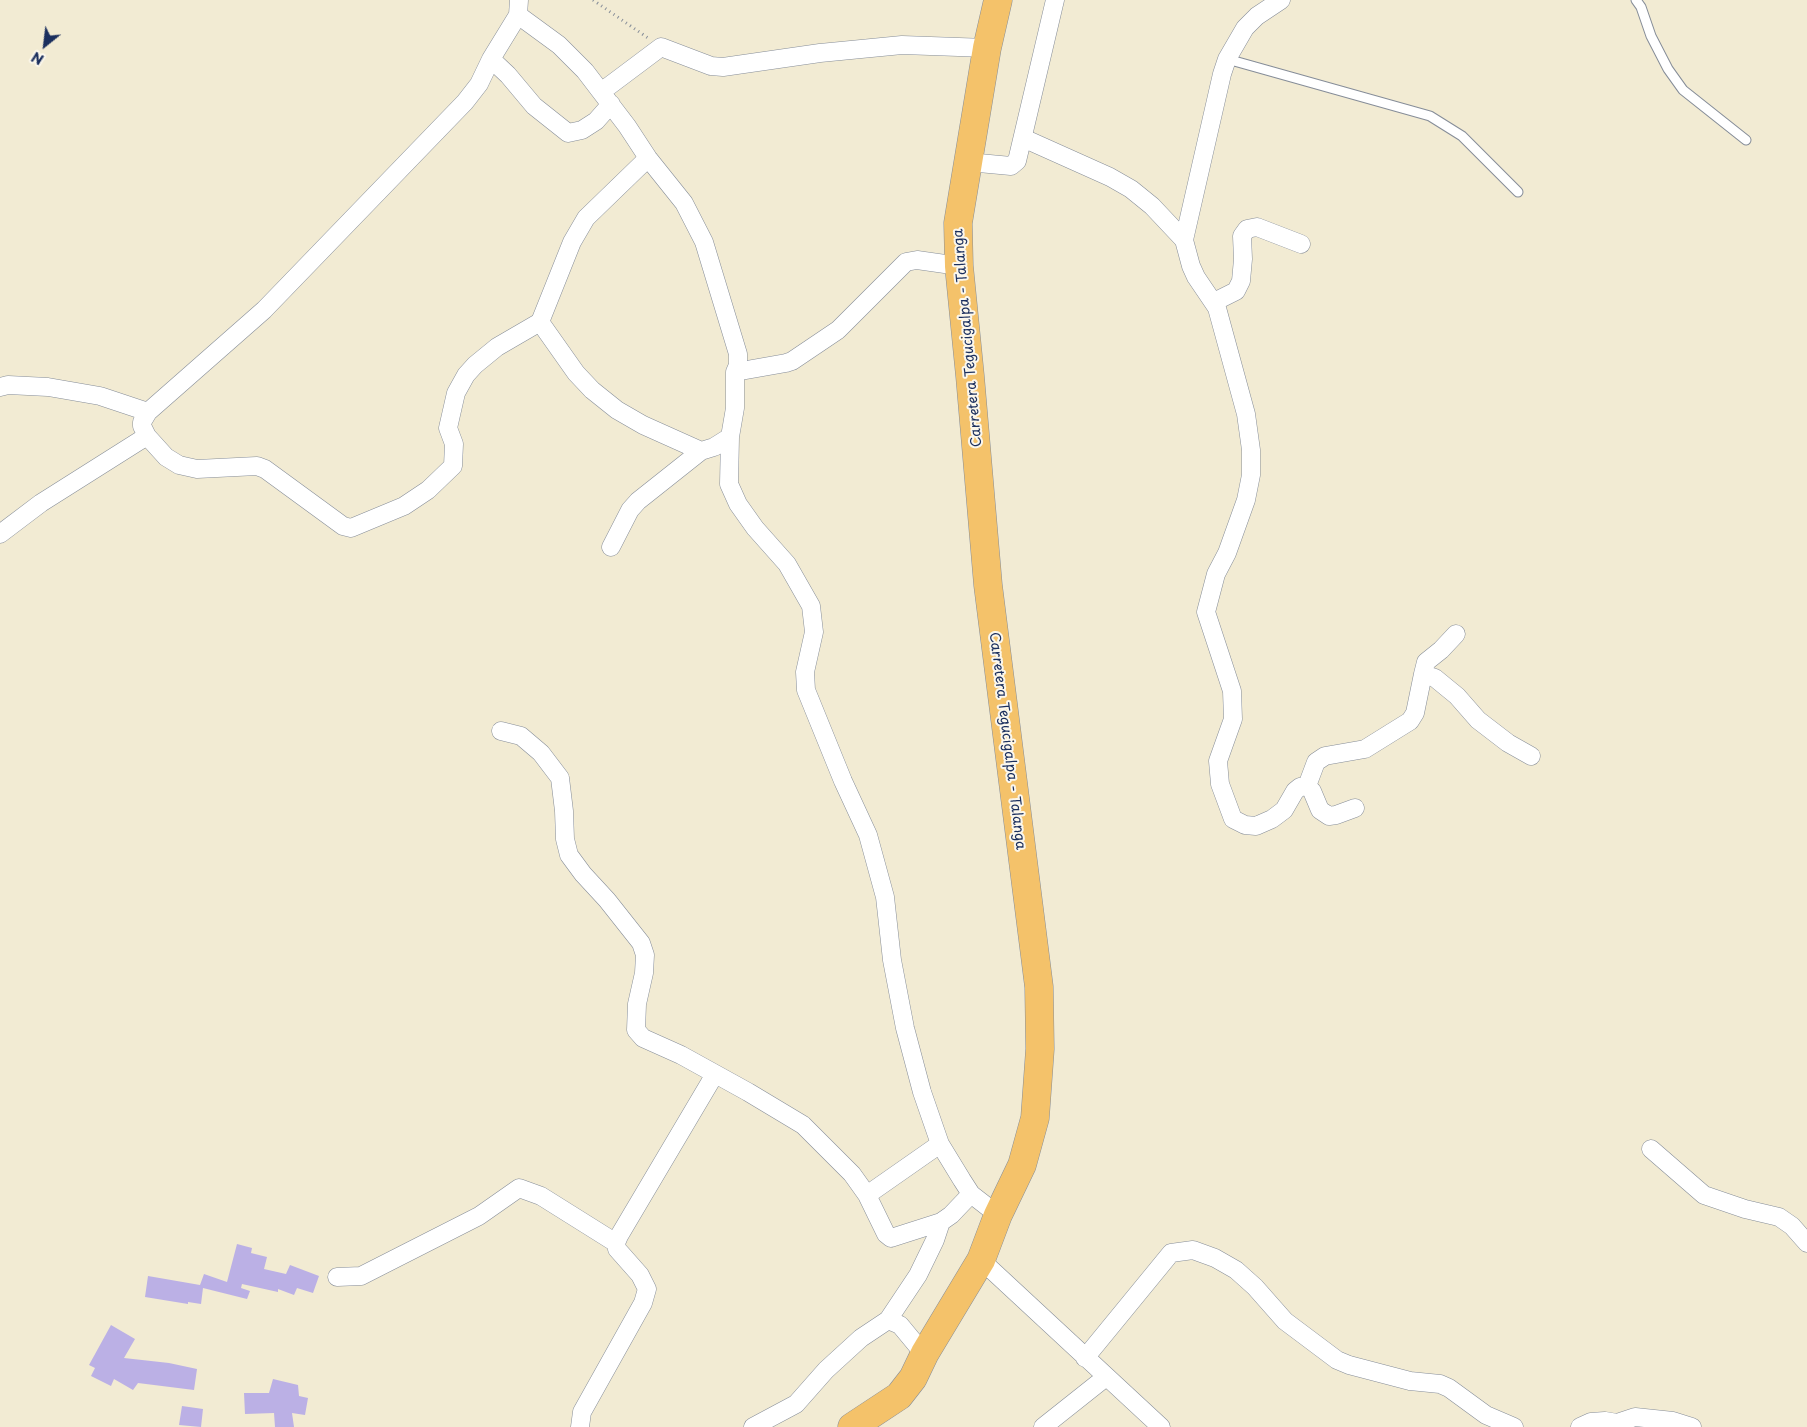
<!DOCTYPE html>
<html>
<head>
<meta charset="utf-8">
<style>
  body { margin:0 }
  #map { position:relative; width:1807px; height:1427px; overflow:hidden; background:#f2ebd3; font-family:"Playpen Sans",sans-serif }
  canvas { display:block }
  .north { position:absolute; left:20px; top:20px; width:50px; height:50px; -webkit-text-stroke:4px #fbf7ec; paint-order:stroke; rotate:209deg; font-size:14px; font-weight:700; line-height:20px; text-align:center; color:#1b2f5e }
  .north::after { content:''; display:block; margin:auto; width:18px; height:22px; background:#1b2f5e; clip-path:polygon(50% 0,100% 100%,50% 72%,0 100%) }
</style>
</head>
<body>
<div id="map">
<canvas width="1807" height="1427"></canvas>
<div class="north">N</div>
</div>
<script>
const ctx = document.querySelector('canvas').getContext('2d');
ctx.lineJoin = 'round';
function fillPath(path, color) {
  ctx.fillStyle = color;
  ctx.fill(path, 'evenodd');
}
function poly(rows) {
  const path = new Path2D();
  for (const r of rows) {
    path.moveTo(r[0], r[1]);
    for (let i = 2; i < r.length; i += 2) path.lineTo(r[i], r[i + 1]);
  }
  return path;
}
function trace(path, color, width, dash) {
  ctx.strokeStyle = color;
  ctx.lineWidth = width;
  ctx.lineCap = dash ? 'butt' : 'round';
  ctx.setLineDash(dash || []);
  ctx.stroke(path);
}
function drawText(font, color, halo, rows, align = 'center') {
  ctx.font = font + ' "Playpen Sans",sans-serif';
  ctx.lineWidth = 4;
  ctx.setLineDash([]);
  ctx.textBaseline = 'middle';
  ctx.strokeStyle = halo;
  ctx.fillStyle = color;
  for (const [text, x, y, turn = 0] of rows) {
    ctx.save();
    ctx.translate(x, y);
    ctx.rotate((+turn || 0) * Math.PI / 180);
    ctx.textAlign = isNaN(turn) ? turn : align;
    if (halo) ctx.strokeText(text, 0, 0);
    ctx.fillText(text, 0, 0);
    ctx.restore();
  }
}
const building = poly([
  [237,1244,252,1248,251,1253,267,1257,264,1269,286,1274,290,1265,319,1276,313,1293,297,1288,294,1295,278,1289,278,1292,242,1284,241,1288,250,1291,247,1299,203,1288,201,1304,188,1302,188,1304,145,1297,148,1276,200,1285,204,1274,227,1282],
  [111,1325,135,1339,124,1358,169,1363,197,1369,194,1390,138,1383,133,1390,114,1379,111,1386,91,1376,95,1368,89,1365],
  [273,1379,298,1385,299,1396,308,1398,305,1415,292,1413,294,1427,275,1427,274,1413,245,1414,244,1393,269,1393],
  [182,1406,203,1409,201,1427,179,1425]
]);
const path = poly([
  [593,0,648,38]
]);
const lane = poly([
  [1636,0,1641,7,1651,36,1668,69,1683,90,1746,140],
  [1227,59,1430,116,1462,136,1518,192]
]);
const street = poly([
  [518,15,559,45,585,71,627,126,648,158,684,203,704,242,738,354,738,365,735,372,735,408,730,437,714,447,701,451,638,501,630,510,611,547],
  [491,59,508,75,534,106,568,133,582,130,596,121,611,104],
  [601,92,661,47,711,66,723,67,820,53,902,45,987,48],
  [1023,138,1110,177,1131,189,1152,206,1184,240,1191,266,1196,277,1217,308,1246,414,1251,450,1251,475,1246,500,1227,553,1216,574,1206,612,1232,691,1233,719,1218,761,1220,784,1233,819,1245,825,1256,826,1272,819,1284,810,1295,791,1300,787,1307,786,1312,791,1320,810,1329,816,1336,815,1355,808],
  [968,162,1011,166,1017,161,1055,0],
  [1184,240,1222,74,1227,59,1245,28,1257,16,1281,0],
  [1214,302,1236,291,1241,281,1243,259,1242,236,1247,229,1257,227,1301,244],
  [540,322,576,373,592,390,617,410,643,425,701,451],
  [735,372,786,363,792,361,838,330,906,262,917,260,959,266],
  [0,387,8,385,48,387,100,396,148,412,142,422,142,426,147,436,166,457,179,465,197,469,257,466,265,469,343,526,351,528,404,506,428,490,453,466,454,444,448,428,456,393,466,375,475,365,497,347,540,322,572,242,586,218,648,158],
  [148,412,264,310,465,102,479,84,491,59,518,15,519,0],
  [730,437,729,484,738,504,755,528,787,564,811,606,814,632,805,672,806,690,843,781,868,835,885,897,892,960,905,1028,922,1092,940,1144,962,1180,971,1194,998,1215],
  [0,534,41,503,147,436],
  [1423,674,1426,662,1441,650,1456,634],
  [501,731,521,736,541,753,560,778,564,811,565,839,569,855,583,874,607,900,641,943,645,955,644,973,637,1004,636,1030,643,1038,681,1055,748,1092,803,1125,852,1174,867,1195,886,1234,891,1238,941,1222,951,1215,971,1194],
  [1307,786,1316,762,1325,756,1365,749,1410,721,1415,713,1423,674,1435,678,1457,696,1478,720,1508,743,1531,756],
  [1651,1149,1704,1195,1745,1209,1779,1217,1792,1226,1807,1243],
  [867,1195,940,1144],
  [981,1260,1161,1427],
  [337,1277,361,1276,479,1216,519,1188,541,1196,616,1243],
  [888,1320,918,1275,935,1240,941,1222],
  [1085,1358,1171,1253,1193,1250,1215,1258,1236,1270,1255,1287,1285,1321,1337,1360,1349,1365,1410,1381,1440,1384,1449,1388,1486,1415,1514,1427],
  [1617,1423,1635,1417,1673,1421,1692,1427],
  [580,1427,582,1412,643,1303,647,1289,640,1275,617,1249,616,1243,619,1236,715,1074],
  [753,1427,796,1404,826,1370,861,1338,888,1320,900,1325,924,1354],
  [1043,1427,1106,1377],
  [1580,1427,1591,1422,1605,1421,1617,1423,1624,1427]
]);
const primary = poly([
  [852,1427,899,1396,913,1378,925,1353,981,1260,998,1215,1022,1165,1035,1118,1040,1049,1039,987,988,585,970,376,959,266,958,223,987,48,998,0]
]);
const streetNames = [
  ["Carretera Tegucigalpa - Talanga",968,338,-95],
  ["Carretera Tegucigalpa - Talanga",1007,741,83]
];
fillPath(building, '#bbb0e5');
trace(lane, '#868d98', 11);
trace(street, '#868d98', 19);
trace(primary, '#868d98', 29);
trace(path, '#868d98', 3, [1, 4]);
trace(lane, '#fff', 9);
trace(street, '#fff', 18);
trace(primary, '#f4c26a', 28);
drawText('14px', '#1b2f5e', '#fbf7ec', streetNames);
</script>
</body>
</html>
